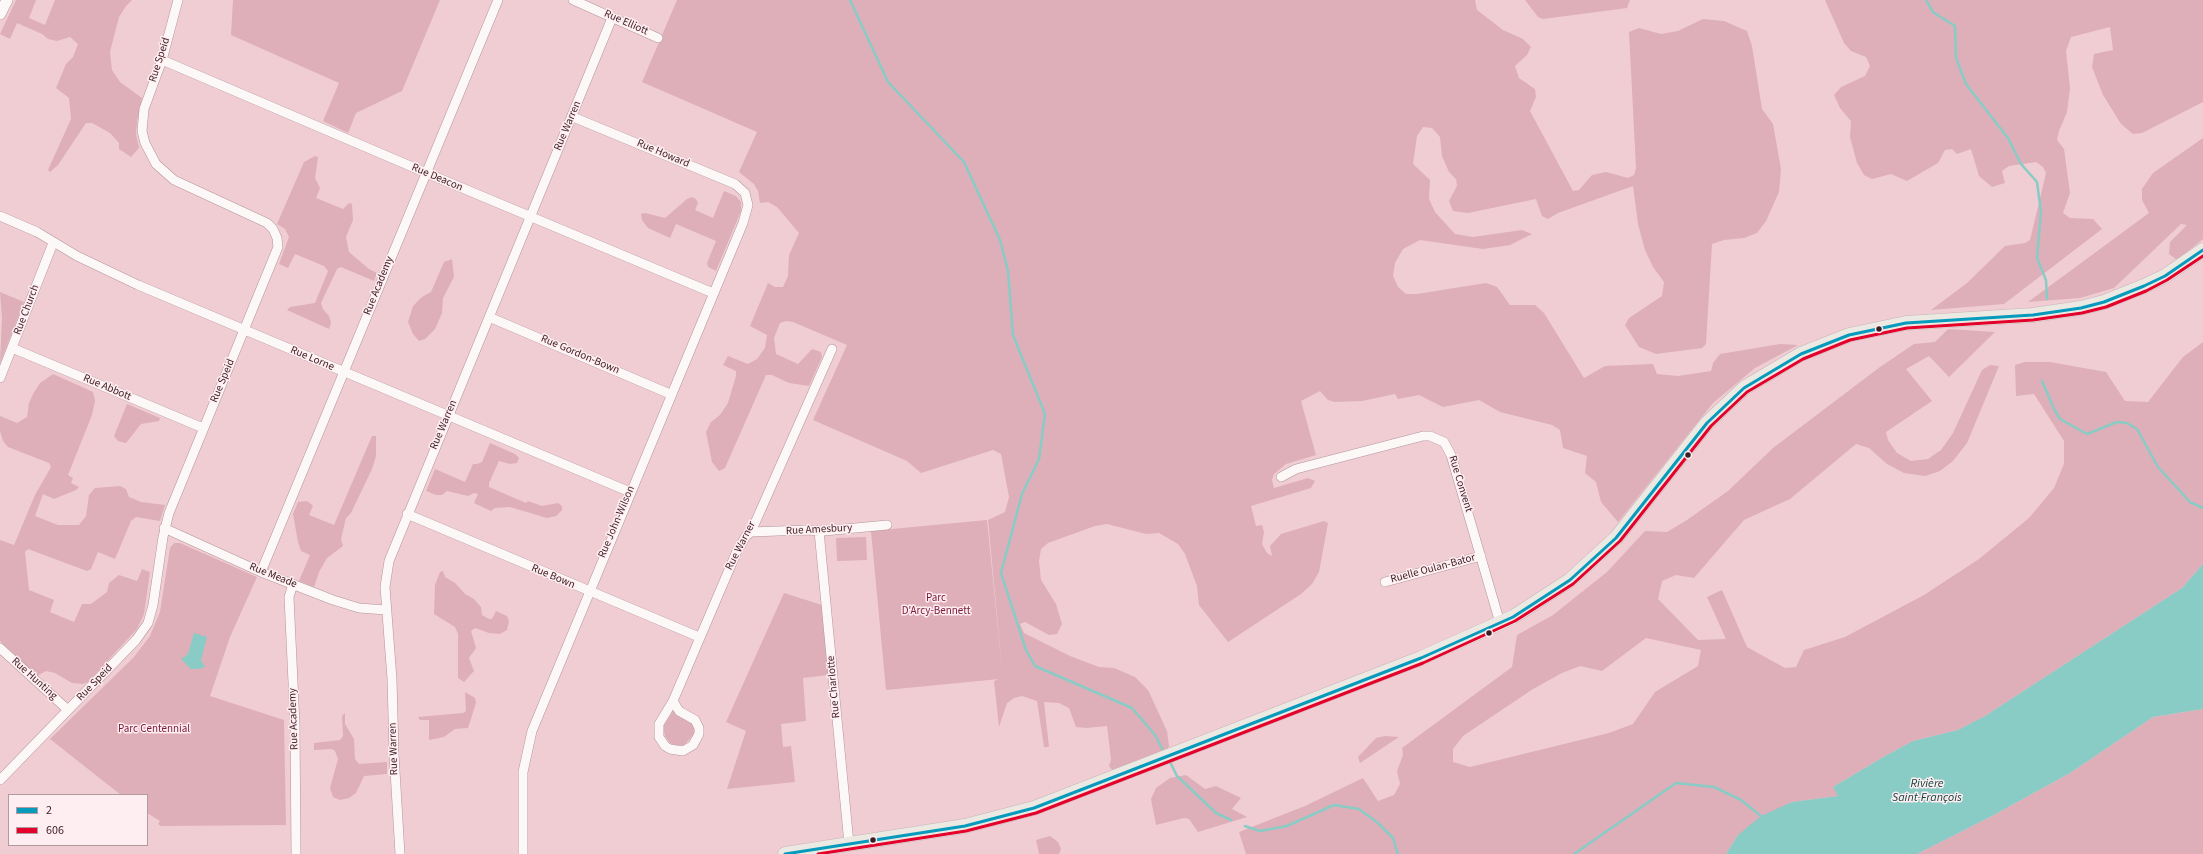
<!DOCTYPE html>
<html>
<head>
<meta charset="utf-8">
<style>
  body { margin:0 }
  #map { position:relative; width:2203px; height:854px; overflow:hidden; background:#f0cdd3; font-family:"Source Sans 3",sans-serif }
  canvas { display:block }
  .legend { position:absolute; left:8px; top:794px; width:140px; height:52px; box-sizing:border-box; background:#ffeef1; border:1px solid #b19b9f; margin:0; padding:5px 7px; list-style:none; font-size:12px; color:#3c1e25 }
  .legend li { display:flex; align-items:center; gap:8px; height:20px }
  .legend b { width:20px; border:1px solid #b19b9f }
</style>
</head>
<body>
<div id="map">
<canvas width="2203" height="854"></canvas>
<ul class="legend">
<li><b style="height:5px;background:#069bbd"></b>2</li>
<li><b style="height:5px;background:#e4002b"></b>606</li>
</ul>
</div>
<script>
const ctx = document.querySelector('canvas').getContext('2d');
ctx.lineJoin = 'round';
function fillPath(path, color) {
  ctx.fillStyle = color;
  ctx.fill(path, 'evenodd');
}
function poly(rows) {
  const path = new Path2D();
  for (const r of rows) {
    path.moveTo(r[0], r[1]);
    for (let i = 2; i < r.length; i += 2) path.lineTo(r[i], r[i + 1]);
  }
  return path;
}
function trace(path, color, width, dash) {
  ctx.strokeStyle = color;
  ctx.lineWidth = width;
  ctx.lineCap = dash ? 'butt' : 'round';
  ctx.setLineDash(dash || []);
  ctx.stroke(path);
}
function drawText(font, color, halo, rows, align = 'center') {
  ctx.font = font + ' "Source Sans 3",sans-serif';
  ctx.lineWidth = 3;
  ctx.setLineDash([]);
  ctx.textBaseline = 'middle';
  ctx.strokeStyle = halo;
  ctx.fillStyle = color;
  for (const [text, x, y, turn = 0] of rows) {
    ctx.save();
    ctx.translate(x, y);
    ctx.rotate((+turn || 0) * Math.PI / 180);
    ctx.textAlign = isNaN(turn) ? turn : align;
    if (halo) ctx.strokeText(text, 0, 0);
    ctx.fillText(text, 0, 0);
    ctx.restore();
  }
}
const green = poly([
  [16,0,36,0,29,18,45,25,55,0,132,0,126,6,119,17,110,52,112,70,120,82,142,98,137,122,136,134,139,148,131,157,119,149,119,143,110,133,92,123,86,123,58,165,50,172,48,170,71,119,69,98,56,88,66,64,73,57,78,44,70,37,57,41,48,39,42,34,17,23,10,39,0,34],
  [233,0,440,0,402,91,356,113,348,133,323,121,339,83,231,35],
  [677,0,1475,0,1477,10,1503,30,1523,39,1531,47,1527,55,1515,66,1519,78,1535,89,1536,97,1530,111,1573,191,1579,190,1592,175,1606,172,1628,178,1634,175,1636,168,1629,32,1639,28,1661,34,1678,31,1703,19,1724,21,1747,31,1752,46,1762,109,1773,124,1781,169,1779,192,1766,221,1757,233,1744,238,1724,240,1712,244,1706,344,1702,348,1656,354,1639,347,1625,325,1629,318,1662,296,1664,282,1653,267,1645,250,1638,224,1633,186,1558,213,1548,219,1542,216,1536,199,1468,213,1453,211,1449,201,1457,186,1456,179,1449,172,1442,156,1440,137,1432,128,1423,127,1417,136,1413,164,1430,180,1429,199,1435,212,1455,234,1473,237,1522,230,1532,234,1510,245,1483,249,1420,240,1403,249,1395,263,1393,276,1398,287,1406,294,1417,294,1486,283,1497,287,1510,305,1535,305,1544,313,1584,378,1605,366,1653,364,1657,374,1678,376,1711,371,1713,363,1720,354,1780,344,1798,345,1755,368,1713,403,1618,522,1601,502,1596,482,1585,473,1587,456,1563,448,1560,430,1552,425,1500,412,1479,400,1443,407,1419,395,1398,399,1395,394,1362,401,1335,402,1328,400,1320,391,1301,401,1316,455,1286,464,1274,474,1272,480,1274,488,1308,478,1315,481,1311,488,1251,506,1256,526,1262,525,1264,532,1262,544,1267,553,1272,556,1270,546,1281,534,1324,521,1328,523,1319,572,1312,584,1301,594,1228,642,1199,605,1197,586,1185,554,1178,544,1159,533,1146,534,1107,524,1095,526,1048,543,1041,549,1039,561,1041,580,1056,604,1062,624,1057,634,1049,635,1025,622,1020,624,1024,633,1070,656,1099,667,1114,668,1135,677,1148,690,1167,731,1169,746,1167,751,1113,771,1109,766,1111,759,1107,726,1087,728,1076,727,1069,708,1059,703,1044,702,1049,747,1044,747,1037,701,1022,696,1014,698,1007,703,999,727,994,681,999,679,886,690,871,531,987,520,1003,679,988,520,1005,512,1009,497,1001,454,993,450,921,473,907,461,813,420,847,345,793,322,786,321,780,323,774,338,776,354,798,364,812,349,821,352,822,357,809,386,789,383,772,375,766,375,725,468,719,471,712,462,706,432,711,422,720,415,728,403,736,376,736,371,723,365,728,356,748,364,757,359,765,348,767,335,750,326,768,283,775,287,783,287,788,276,789,255,799,233,777,207,768,202,760,203,758,191,754,184,739,172,757,132,642,82],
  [1525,0,1630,0,1627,8,1543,19,1538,17],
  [1825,0,2203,0,2203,102,2142,133,2133,134,2121,124,2103,95,2092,67,2094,54,2113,50,2110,27,2071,37,2066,51,2070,88,2067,112,2059,131,2057,140,2064,149,2070,193,2063,213,2070,218,2093,219,2102,229,2004,304,1931,310,1967,283,2005,246,2025,243,2030,240,2046,173,2043,167,2036,162,2009,166,2002,171,2005,183,1992,187,1979,176,1971,149,1957,154,1952,149,1945,150,1938,163,1907,181,1891,174,1872,179,1864,175,1857,163,1850,137,1851,121,1840,108,1834,95,1841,87,1865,76,1870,66,1866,57,1851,51,1844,43],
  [2203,138,2203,239,2177,260,2169,254,2170,242,2187,225,2181,224,2114,288,2080,298,2028,302,2149,213,2142,200,2142,189,2153,173],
  [315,156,318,157,315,178,320,188,316,198,343,209,349,203,352,204,353,220,346,237,349,252,369,269,377,273,374,281,341,267,337,269,321,303,323,309,329,316,331,323,329,329,287,310,290,307,315,303,328,271,324,266,295,254,288,268,279,264,289,237,285,229,277,224,304,162],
  [724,191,736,196,741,202,741,211,716,271,708,267,707,263,716,241,676,224,670,238,648,228,642,220,641,214,645,213,665,218,687,199,692,197,696,199,698,203,695,210,713,218],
  [452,259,454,277,443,298,442,313,435,329,425,339,419,341,413,334,408,322,413,306,422,297,431,292,444,262],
  [0,292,24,302,0,363,2,318],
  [1948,329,1995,332,1949,377,1929,356,1906,369,1932,401,1886,432,1888,440,1897,453,1911,461,1928,459,1941,450,1953,433,1982,370,1990,365,1999,366,1967,443,1953,461,1940,471,1925,476,1904,473,1887,464,1869,448,1856,444,1790,499,1744,520,1694,578,1676,575,1662,581,1658,599,1698,640,1726,639,1707,597,1722,590,1747,647,1785,668,1796,667,1804,650,1845,637,1924,595,1979,559,2029,518,2054,488,2064,464,2064,441,2034,394,2016,396,2015,365,2025,362,2050,362,2106,372,2125,401,2148,402,2183,357,2203,342,2203,564,2182,588,1985,716,1958,730,1913,741,1885,756,1833,787,1839,796,1792,802,1738,835,1726,854,1246,854,1239,832,1305,806,1363,778,1378,801,1394,795,1400,784,1397,771,1403,755,1402,748,1512,667,1517,635,1553,615,1607,572,1645,531,1667,532,1687,520,1728,491,1773,448,1880,367,1914,344,1935,342],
  [1646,638,1701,650,1698,666,1655,692,1633,724,1609,733,1470,767,1453,762,1453,749,1463,736,1533,689,1562,673,1580,666,1602,671],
  [53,374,93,392,95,401,92,415,68,475,73,478,71,483,79,487,76,490,54,499,43,494,35,516,58,525,79,525,86,516,89,495,95,488,120,486,126,489,129,497,141,502,165,505,160,521,136,517,131,521,115,559,98,552,91,569,87,571,28,549,25,552,29,590,54,600,50,612,74,622,82,604,91,604,107,592,109,583,119,575,137,581,142,569,150,572,144,614,137,629,88,682,83,684,72,683,55,673,46,671,37,676,0,641,0,540,14,545,35,495,51,467,49,463,8,447,3,441,0,431,0,416,17,423,27,417,29,403,33,394,40,383],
  [127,404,160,418,159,421,141,424,126,443,118,441,114,436],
  [372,436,376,436,376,456,372,469,351,513,346,518,341,539,343,546,327,558,319,572,314,587,299,581,310,555,301,551,298,542,293,514,298,502,306,501,310,503,313,506,309,515,334,525],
  [490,443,515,454,519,458,517,463,510,464,499,461,489,483,489,487,526,503,528,501,542,506,558,503,562,506,562,510,556,516,547,518,510,507,495,508,491,511,474,503,478,494,474,493,468,496,447,491,442,495,436,495,426,491,435,469,465,482,473,464,477,464,482,462],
  [866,537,867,560,837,561,836,538],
  [174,543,180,543,257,577,230,637,210,696,284,720,286,825,161,826,158,824,160,821,147,813,147,795,121,795,50,739,134,657,150,636,160,612,170,548],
  [443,571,445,577,455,583,465,594,474,599,481,607,482,615,489,619,492,619,496,611,507,616,509,621,507,630,500,634,489,633,475,628,471,631,476,648,469,658,474,671,464,682,458,678,458,634,455,627,434,614,435,585,440,572],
  [784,593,822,605,828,675,803,678,806,721,781,724,783,747,791,746,795,782,727,789,746,731,726,722],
  [465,692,475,698,476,703,468,728,455,729,444,737,429,740,429,720,420,720,418,717,463,713,466,711],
  [2203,709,2203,854,1917,854,1992,816,2070,773,2153,717],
  [673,711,694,725,694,734,684,745,675,745,670,743,665,736,663,727],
  [345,713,345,724,354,739,355,759,359,764,387,762,387,774,364,776,356,793,349,798,340,800,333,797,330,788,338,759,335,751,332,749,314,750,314,743,340,740,343,736,342,716],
  [1385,736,1399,737,1360,763,1358,757,1376,738],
  [1186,775,1205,789,1216,786,1241,798,1232,809,1247,817,1198,832,1189,819,1184,818,1156,825,1151,799,1156,788,1170,778],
  [1050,836,1058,842,1061,849,1059,854,1039,854,1036,840]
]);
const water = poly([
  [2203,564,2203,709,2153,717,2070,773,1992,816,1917,854,1726,854,1738,835,1761,816,1792,802,1838,796,1833,787,1885,756,1913,741,1958,730,1985,716,2182,588],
  [194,633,207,637,201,660,205,667,198,669,191,669,181,659,188,654]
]);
const stream = poly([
  [850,0,888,82,964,162,1000,240,1008,271,1013,335,1045,414,1039,459,1022,494,1001,573,1026,650,1035,666,1132,708,1155,735,1164,752],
  [1926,0,1933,12,1955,26,1956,58,1966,84,2008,138,2021,164,2037,182,2041,212,2037,258,2046,280,2047,299],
  [2042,381,2054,409,2060,419,2087,434,2117,422,2127,423,2137,429,2158,467,2190,502,2203,508],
  [1169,760,1177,776,1216,813,1231,820],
  [1245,826,1260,831,1287,826,1334,805,1359,809,1378,823,1393,838,1398,854],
  [1574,854,1676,783,1714,787,1741,800,1761,816]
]);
const minor = poly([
  [573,0,658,38],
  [162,60,436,177,713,293],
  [0,216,37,232,77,256,138,285,630,492],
  [489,317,670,394],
  [12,348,203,428],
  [0,378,53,243],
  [1281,477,1296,469,1423,436,1430,436,1444,442,1451,455,1500,623],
  [407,514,699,637],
  [164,528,261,572,333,600,359,608,386,610],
  [819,531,849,844],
  [751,532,805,530,824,531,887,525],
  [261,572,498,0],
  [1385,582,1481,556],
  [293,584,289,597,295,725,296,854],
  [0,648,68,710],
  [673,701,737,551,746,536,751,532,832,349],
  [673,701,679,711,695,720,699,728,699,734,693,745,683,751,670,749,665,746,659,737,659,724,673,701],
  [0,780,136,640,148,623,153,605,163,537,169,513,278,247,277,238,273,229,267,223,174,180,156,164,145,143,142,131,144,109,162,60,178,0],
  [400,854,394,754,392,679,385,587,389,561,612,18],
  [523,854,523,772,532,731,743,223,748,205,745,193,735,184,573,117]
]);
const tertiary = poly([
  [0,14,7,0]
]);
const primary = poly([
  [785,854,965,826,1034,808,1421,658,1513,617,1570,580,1616,538,1707,423,1744,388,1801,354,1849,335,1906,323,2033,315,2081,308,2104,302,2144,286,2165,276,2203,250]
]);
const bus1 = poly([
  [785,854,965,826,1034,808,1421,658,1513,617,1570,580,1616,538,1707,423,1744,388,1801,354,1849,335,1906,323,2033,315,2081,308,2104,302,2144,286,2165,276,2203,250]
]);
const bus2 = poly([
  [818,854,966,831,1036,813,1423,663,1515,621,1573,584,1620,541,1711,426,1747,392,1803,359,1850,340,1907,328,2033,320,2082,313,2106,307,2146,291,2167,280,2203,256]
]);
const markers = [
  [1879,329,3.5,"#3c1e25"],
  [1688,455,3.5,"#3c1e25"],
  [1489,633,3.5,"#3c1e25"],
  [873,840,3.5,"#3c1e25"]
];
const streetNames = [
  ["Rue Elliott",626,23,24],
  ["Rue Speid",160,60,-72],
  ["Rue Warren",568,126,-67],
  ["Rue Howard",663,154,23],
  ["Rue Deacon",437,178,23],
  ["Rue Academy",379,286,-68],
  ["Rue Church",27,310,-69],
  ["Rue Gordon-Bown",580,355,23],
  ["Rue Lorne",312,359,23],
  ["Rue Speid",223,381,-67],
  ["Rue Abbott",107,388,23],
  ["Rue Warren",444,425,-67],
  ["Rue Convent",1460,484,73],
  ["Rue John-Wilson",617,522,-67],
  ["Rue Amesbury",819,530,-3],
  ["Rue Warner",741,546,-63],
  ["Ruelle Oulan-Bator",1433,569,-15],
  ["Rue Meade",273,576,22],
  ["Rue Bown",553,577,23],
  ["Rue Hunting",34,679,42],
  ["Rue Speid",95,683,-46],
  ["Rue Charlotte",834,687,-95],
  ["Rue Academy",294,719,-92],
  ["Rue Warren",394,749,-92]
];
const parkNames = [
  ["Parc",936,599],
  ["D'Arcy-Bennett",936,612],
  ["Parc Centennial",154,730]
];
const waterNames = [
  ["Rivière",1927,784],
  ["Saint-François",1927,798]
];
fillPath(green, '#deafb8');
fillPath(water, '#89cbc5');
trace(stream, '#89cbc5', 2.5);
trace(minor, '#b2949a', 10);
trace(tertiary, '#b2949a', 12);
trace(primary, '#c7b3b8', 15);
trace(minor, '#fdf8f8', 9);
trace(tertiary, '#fdf8f8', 11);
trace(primary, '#ebe9e1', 14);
trace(bus1, '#069bbd', 3);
trace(bus2, '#e4002b', 3);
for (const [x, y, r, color] of markers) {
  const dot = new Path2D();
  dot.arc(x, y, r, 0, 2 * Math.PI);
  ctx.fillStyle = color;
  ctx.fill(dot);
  trace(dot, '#ffeef1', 1.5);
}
drawText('11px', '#3c1e25', '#ffeef1', streetNames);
drawText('11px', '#771637', '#ffeef1', parkNames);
drawText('italic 12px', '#0a3e3a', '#ffeef1', waterNames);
</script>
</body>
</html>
